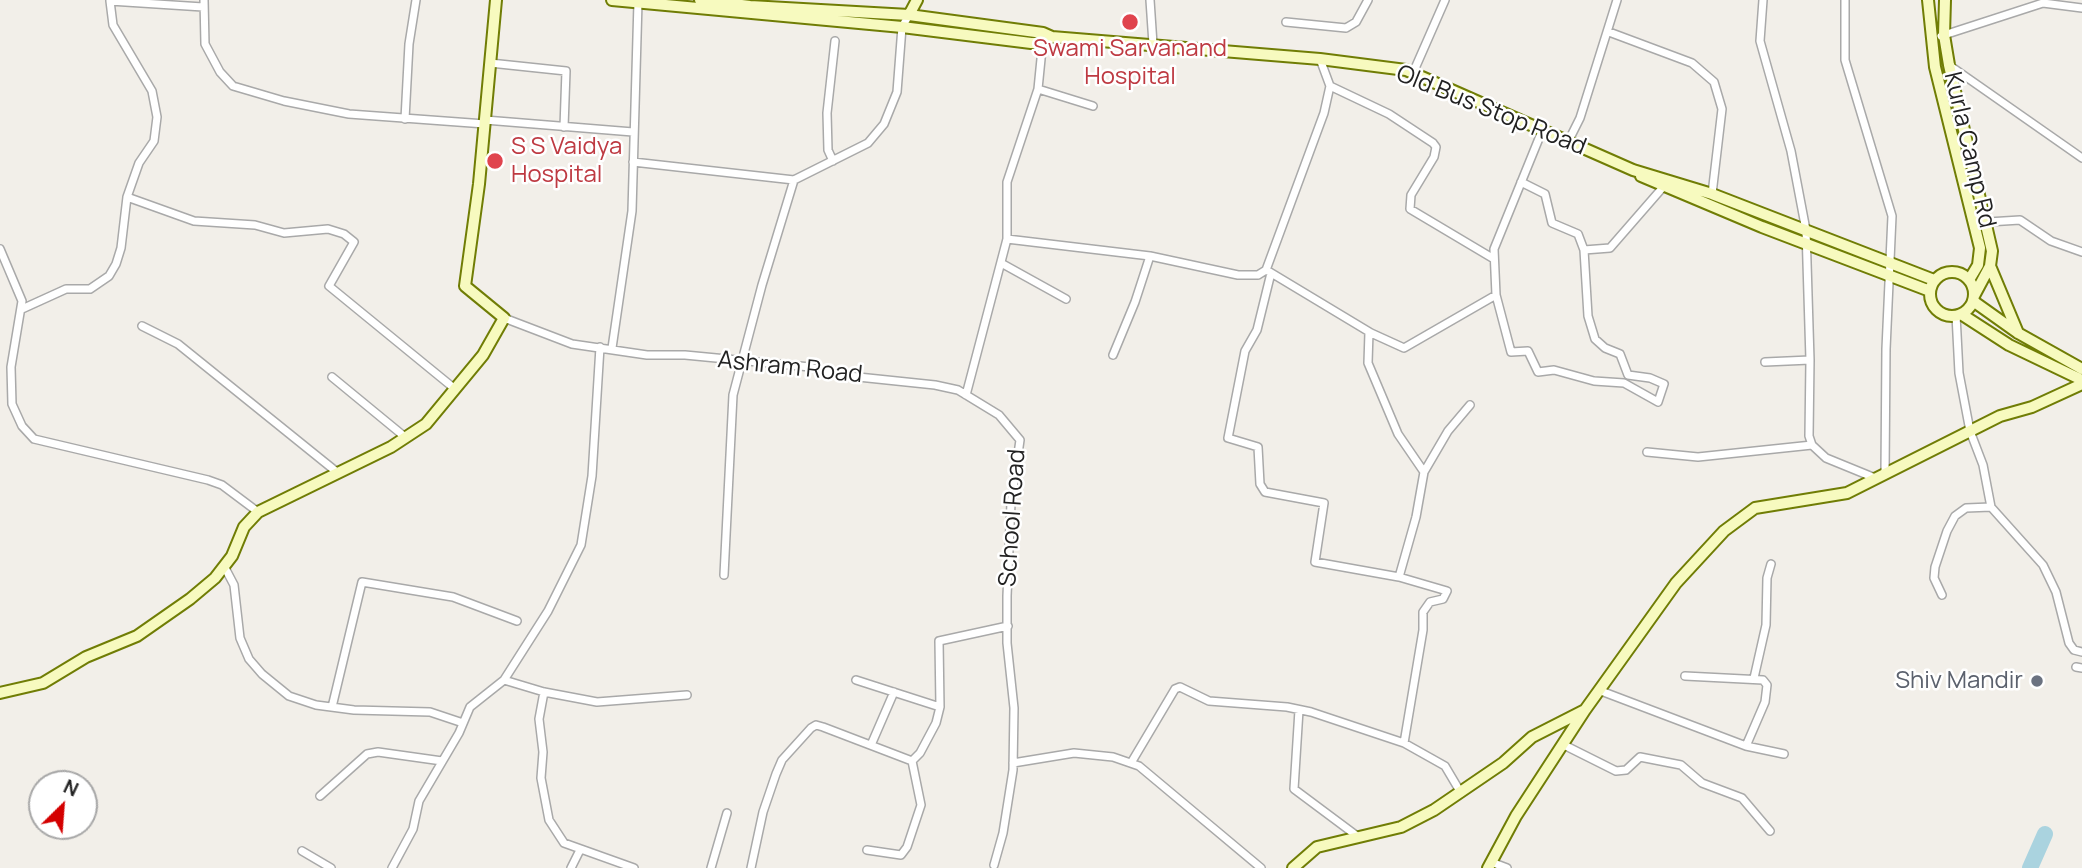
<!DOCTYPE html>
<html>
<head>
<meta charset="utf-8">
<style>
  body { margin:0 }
  #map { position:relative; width:2082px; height:868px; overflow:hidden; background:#f2efe9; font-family:Manrope,sans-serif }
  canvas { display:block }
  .north { position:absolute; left:28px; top:770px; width:70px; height:70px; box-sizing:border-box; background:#fff; border:2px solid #a7a7a7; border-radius:50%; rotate:25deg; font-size:19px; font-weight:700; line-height:28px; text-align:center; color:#222 }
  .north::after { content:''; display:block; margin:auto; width:24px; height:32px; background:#d40000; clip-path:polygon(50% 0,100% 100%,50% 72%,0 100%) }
</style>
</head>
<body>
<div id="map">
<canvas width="2082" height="868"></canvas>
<div class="north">N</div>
</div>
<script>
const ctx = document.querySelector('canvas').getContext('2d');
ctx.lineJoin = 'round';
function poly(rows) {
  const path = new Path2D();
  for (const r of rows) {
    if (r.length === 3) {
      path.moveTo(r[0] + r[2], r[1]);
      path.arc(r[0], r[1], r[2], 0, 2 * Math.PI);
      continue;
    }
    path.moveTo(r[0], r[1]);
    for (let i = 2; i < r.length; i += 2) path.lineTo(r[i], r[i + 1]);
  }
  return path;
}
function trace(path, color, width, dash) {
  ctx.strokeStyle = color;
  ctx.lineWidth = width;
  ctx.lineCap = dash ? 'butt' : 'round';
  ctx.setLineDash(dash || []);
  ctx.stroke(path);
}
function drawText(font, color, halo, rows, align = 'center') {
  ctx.font = font + ' Manrope,sans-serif';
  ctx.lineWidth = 5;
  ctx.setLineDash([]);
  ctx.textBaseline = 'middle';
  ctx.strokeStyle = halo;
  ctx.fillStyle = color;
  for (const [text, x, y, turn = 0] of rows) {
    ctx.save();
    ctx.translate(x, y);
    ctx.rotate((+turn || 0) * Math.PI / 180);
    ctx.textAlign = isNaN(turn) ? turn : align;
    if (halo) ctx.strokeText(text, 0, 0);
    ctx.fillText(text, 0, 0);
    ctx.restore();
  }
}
const river = poly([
  [2030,868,2045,834]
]);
const street = poly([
  [204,0,205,44,220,72,233,86,284,101,349,114,485,124],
  [1150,0,1153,44],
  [1763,0,1760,41,1791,151,1806,230,1810,360,1809,436,1812,445,1826,458,1875,478],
  [1845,0,1845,60,1892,216,1886,349,1885,473],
  [1286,22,1346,28,1356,22,1368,0],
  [1609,32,1692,63,1714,82,1722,109,1712,194],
  [1941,36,2043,3,2082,8],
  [490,63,566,71,564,127],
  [1949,65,2082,158],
  [1413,73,1445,0],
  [1330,86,1389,114,1433,143,1436,147,1434,157,1411,195,1410,209,1494,259],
  [1038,89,1093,106],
  [405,119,409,44,416,0],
  [485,120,633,132],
  [1568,142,1580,118,1617,0],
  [833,161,828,150,827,113,835,41],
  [633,162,794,180,868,143,884,124,897,92,902,27,909,15],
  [127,197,194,221,255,225,284,233,328,229,344,234,354,242,329,286,455,389],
  [1988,222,2020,220,2051,241,2082,252],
  [1007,239,1150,256,1238,275,1258,275,1266,270,1324,113,1330,86,1320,59],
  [0,249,22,301,11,367,12,404,22,426,34,439,208,480,222,485,258,512],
  [1584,250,1610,248,1664,186],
  [1001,263,1066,299],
  [1268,271,1371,333,1404,348,1496,295,1494,249,1542,131],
  [1271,273,1257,330,1245,351,1228,438,1258,447,1260,484,1265,492,1324,503,1315,562,1399,577,1447,591,1443,599,1430,602,1423,612,1423,630,1404,743,1445,766,1461,793],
  [1496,295,1511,352,1528,351,1538,372,1554,370,1594,381,1624,383,1658,402,1664,384,1650,378,1628,375,1620,354,1605,348,1595,339,1588,316,1584,250,1578,234,1552,223,1545,194,1521,182],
  [22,309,66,289,90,289,109,276,116,264,121,248,127,197,139,163,154,141,157,117,152,91,113,25,110,1,203,7],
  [1956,315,1959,373,1970,431,1983,465,1991,507,2043,565,2056,592,2069,643,2074,650,2082,652],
  [504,318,572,344,647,355,685,355,810,367,839,375,935,385,958,390,999,415,1020,440,1011,503,1007,596,1007,643,1014,708,1013,770,1003,833,994,865],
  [142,326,178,344,338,473],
  [1369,332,1368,363,1398,434,1424,472,1416,517,1399,577],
  [612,348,632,211,638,2],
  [1113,355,1135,302,1150,256],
  [1765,362,1810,360],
  [332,377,405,437],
  [966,395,1007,239,1007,182,1038,89,1043,39],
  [1647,452,1698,457,1812,445],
  [1424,472,1448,431,1470,405],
  [224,566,234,585,240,638,249,659,262,674,289,696,316,705,354,710,430,712,463,723],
  [724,575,733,395,762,285,794,180],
  [1942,595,1934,578,1935,567,1947,531,1955,516,1966,508,1991,507],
  [2076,667,2082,668],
  [1685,676,1763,680,1767,685,1765,702,1746,746],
  [1754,678,1766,625,1767,578,1771,564],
  [504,680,544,692,597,702,687,695],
  [856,680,940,707],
  [1601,691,1746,746,1784,754],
  [544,692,539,719,543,752,541,778,549,820,564,843,634,868],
  [332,707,362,582,453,597,517,621],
  [1299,710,1294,789,1357,836],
  [1562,744,1616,771,1626,770,1640,757,1681,765,1702,783,1742,798,1770,831],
  [871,745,894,692],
  [1013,763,1074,753,1113,757,1139,766,1261,868],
  [1131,763,1175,689,1180,687,1209,701,1287,707,1311,712,1404,743],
  [320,796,367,754,378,752,442,761],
  [867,850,901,855,907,847,921,805,912,761],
  [302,851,331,868],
  [1491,862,1507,868],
  [392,868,413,829,419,801,459,733,470,707,504,680,548,611,581,545,592,476,600,347],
  [571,868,580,850],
  [711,868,727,813],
  [751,868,763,812,776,774,782,760,811,728,816,725,823,727,912,761,920,753,936,723,940,707,939,641,1008,626]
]);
const secondary = poly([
  [612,0,902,27,1031,43,1042,43,1052,37],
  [700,0,750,6,909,15,1043,33,1052,37,1320,59,1406,70,1633,170,1712,194,1934,280],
  [1928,0,1935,67,1980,248,1978,265,1969,280],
  [1945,0,1944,35,1949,65,1992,251,1990,266,1974,296],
  [909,15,917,0],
  [1641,176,1762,227,1930,291],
  [1990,266,2018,333],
  [1952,294,22],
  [1973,301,2018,333,2082,369],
  [1961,314,2009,345,2082,380],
  [0,693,43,683,86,657,137,636,190,599,215,578,232,556,244,527,258,512,391,447,426,424,483,355,504,318,465,286,479,184,496,0],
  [1293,868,1317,847,1401,827,1434,810,1503,763,1532,737,1585,710,1676,583,1724,531,1755,508,1847,493,2000,416,2032,407,2082,384],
  [1488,868,1516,816,1585,710]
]);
const markers = [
  [1130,22,9,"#e0444e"],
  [495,161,9,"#e0444e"],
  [2037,681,7,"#6b7280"]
];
const healthNames = [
  ["Swami Sarvanand",1130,49],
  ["Hospital",1130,77],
  ["S S Vaidya",511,147,"left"],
  ["Hospital",511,175,"left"]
];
const streetNames = [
  ["Old Bus Stop Road",1491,111,22],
  ["Kurla Camp Rd",1969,150,77],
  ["Ashram Road",790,368,6],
  ["School Road",1013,518,-86]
];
const worshipNames = [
  ["Shiv Mandir",2023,681]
];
trace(river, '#aad3df', 16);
trace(street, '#a9a9a9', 10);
trace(secondary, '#707d05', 14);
trace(street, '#fff', 7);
trace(secondary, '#f7fabf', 10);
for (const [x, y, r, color] of markers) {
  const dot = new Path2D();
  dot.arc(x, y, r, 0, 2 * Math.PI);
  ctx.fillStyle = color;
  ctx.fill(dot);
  trace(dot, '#fff', 2.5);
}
drawText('24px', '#be3a42', '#fff', healthNames);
drawText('24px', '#222', '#fff', streetNames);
drawText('24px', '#5b616d', '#fff', worshipNames, 'right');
</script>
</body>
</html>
